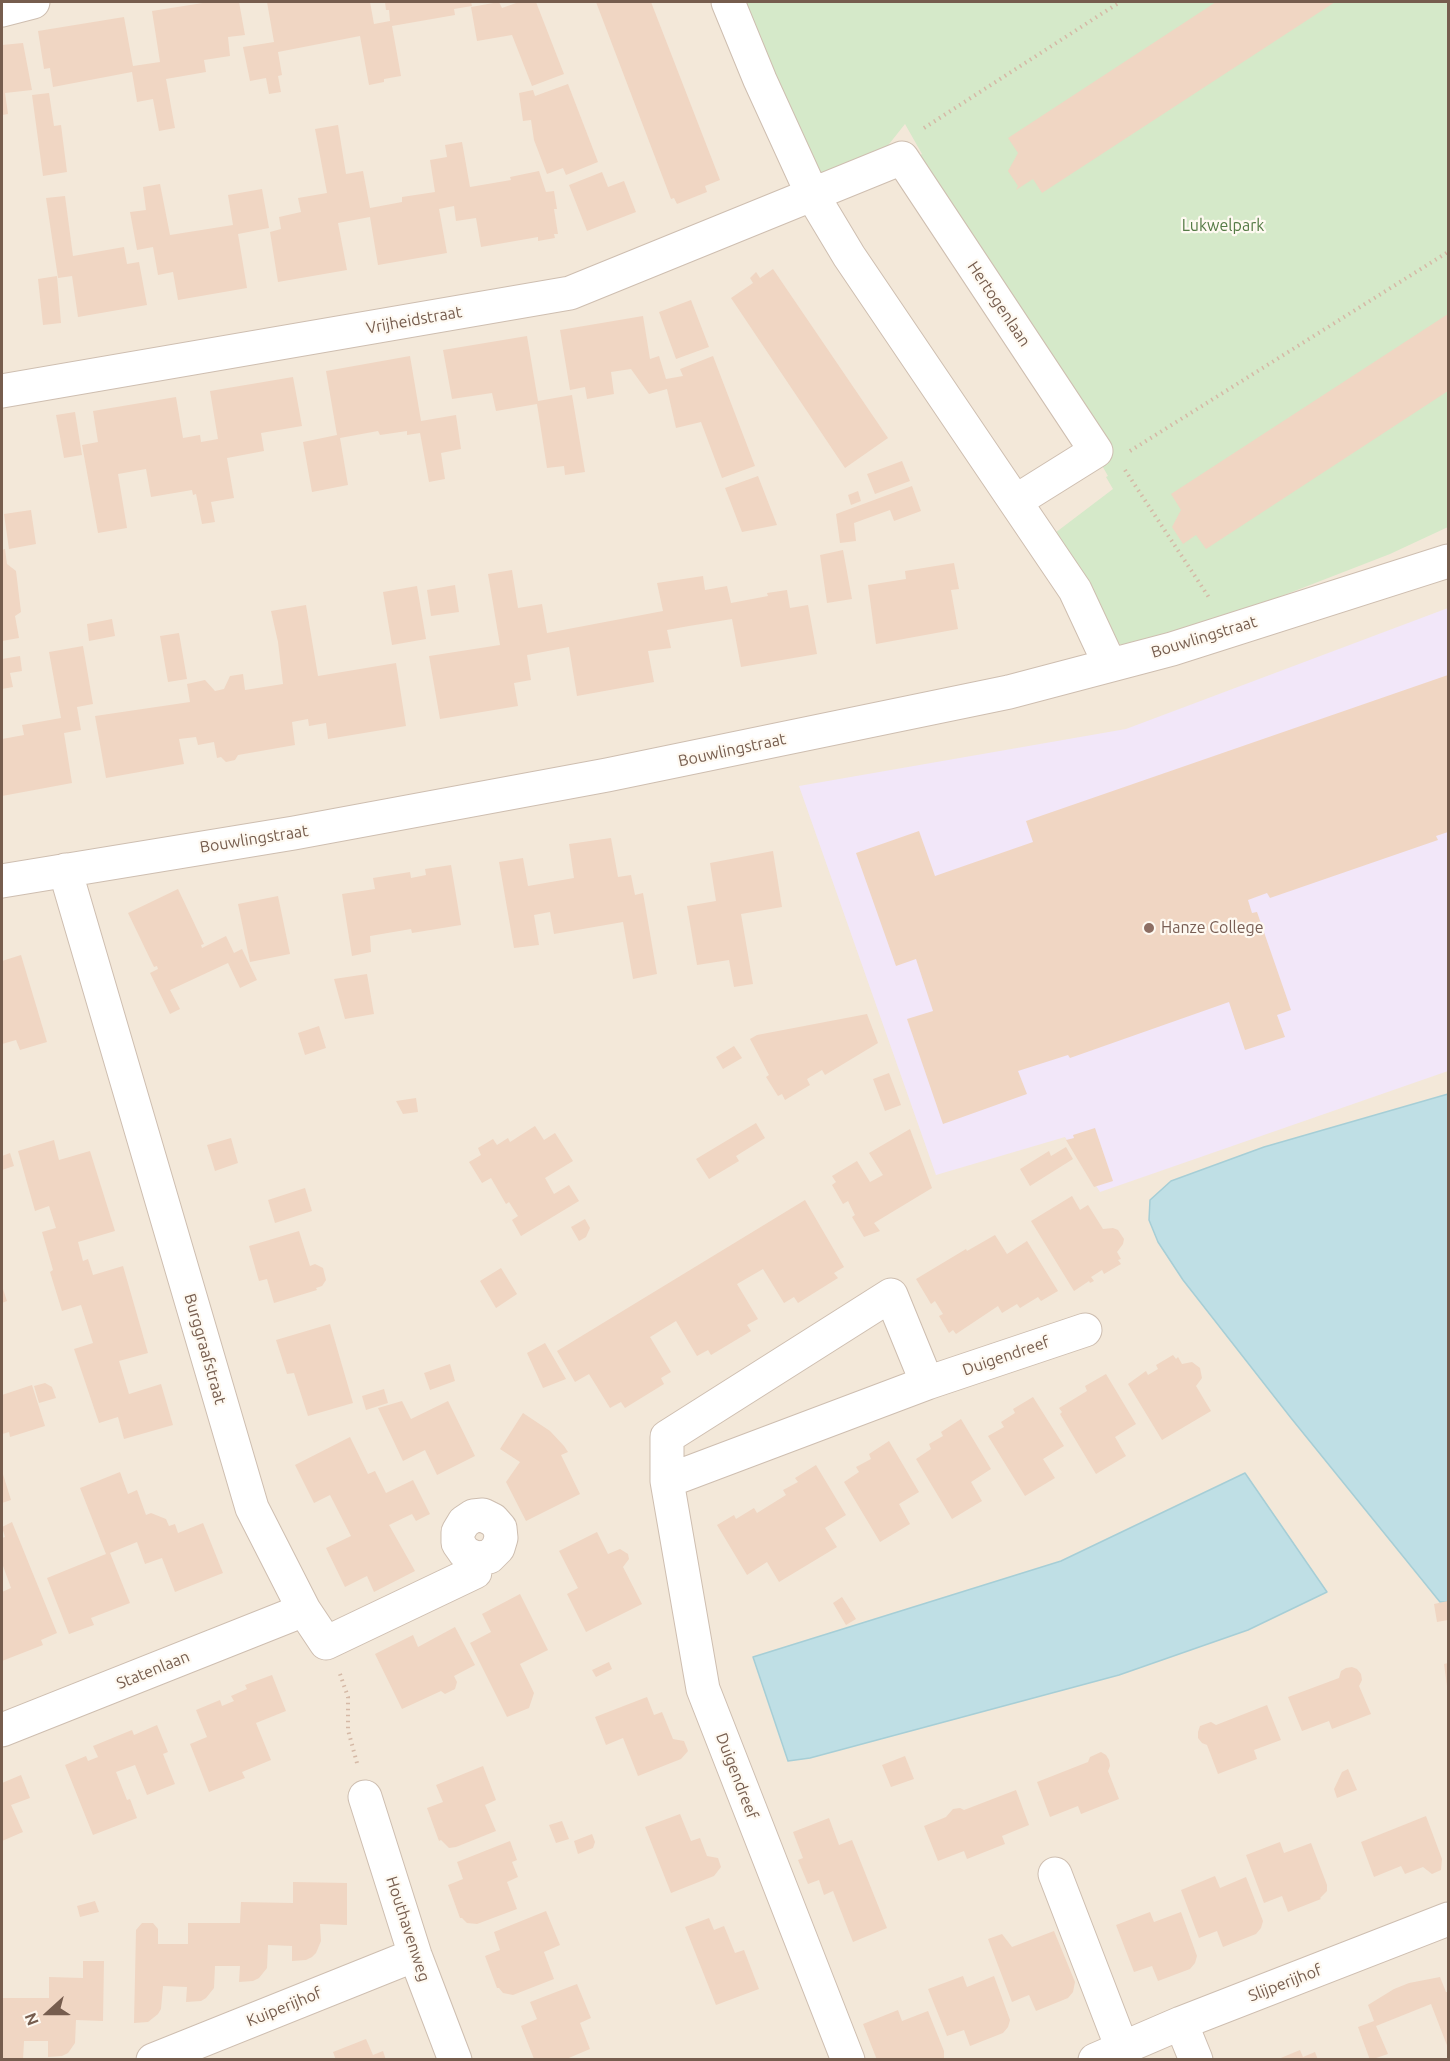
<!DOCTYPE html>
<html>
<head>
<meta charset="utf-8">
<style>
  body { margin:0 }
  #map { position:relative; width:1450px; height:2061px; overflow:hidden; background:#fcf5eb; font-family:Ubuntu,sans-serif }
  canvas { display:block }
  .frame { position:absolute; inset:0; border:3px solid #765d4e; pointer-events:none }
  .north { position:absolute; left:18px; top:1983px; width:60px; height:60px; -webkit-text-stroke:4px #fef9f1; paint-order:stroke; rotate:249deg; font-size:16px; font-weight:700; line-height:24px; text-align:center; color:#765d4e }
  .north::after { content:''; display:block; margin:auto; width:21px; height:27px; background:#765d4e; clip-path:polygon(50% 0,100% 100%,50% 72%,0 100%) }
</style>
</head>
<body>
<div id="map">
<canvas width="1450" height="2061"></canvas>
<div class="frame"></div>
<div class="north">N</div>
</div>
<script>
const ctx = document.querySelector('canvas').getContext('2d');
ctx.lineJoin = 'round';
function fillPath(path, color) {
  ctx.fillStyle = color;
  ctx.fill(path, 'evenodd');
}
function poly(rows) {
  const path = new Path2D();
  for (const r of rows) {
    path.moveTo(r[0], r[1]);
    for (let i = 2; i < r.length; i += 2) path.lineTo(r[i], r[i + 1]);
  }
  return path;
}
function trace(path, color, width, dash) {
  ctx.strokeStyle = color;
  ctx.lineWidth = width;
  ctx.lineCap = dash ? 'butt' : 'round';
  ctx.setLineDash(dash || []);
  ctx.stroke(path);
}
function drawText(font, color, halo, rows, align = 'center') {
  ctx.font = font + ' Ubuntu,sans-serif';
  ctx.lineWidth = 4.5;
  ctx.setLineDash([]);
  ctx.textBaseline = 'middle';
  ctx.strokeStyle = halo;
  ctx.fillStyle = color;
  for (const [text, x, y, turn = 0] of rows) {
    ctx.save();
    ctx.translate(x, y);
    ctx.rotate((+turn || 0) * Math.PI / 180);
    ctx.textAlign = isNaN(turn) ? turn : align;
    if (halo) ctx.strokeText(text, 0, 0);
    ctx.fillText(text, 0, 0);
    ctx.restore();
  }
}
const residential = poly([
  [2,2,1448,2,1448,2059,2,2059]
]);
const education = poly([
  [1448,608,1448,1071,1100,1192,1065,1137,936,1175,799,786,1126,729]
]);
const green = poly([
  [724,2,1448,2,1448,527,1390,554,1194,630,1122,646,1100,622,1055,533,1113,489,1106,477,1108,476,1096,455,900,169,922,154,905,124,878,158,810,180]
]);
const water = poly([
  [1448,1094,1448,1602,1440,1602,1291,1418,1183,1280,1158,1242,1149,1220,1150,1200,1171,1181,1264,1147,1448,1094],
  [1245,1473,1327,1592,1248,1630,1119,1675,810,1758,788,1761,753,1657,1061,1561,1245,1473]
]);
const building = poly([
  [209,2,239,2,245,35,228,37,230,56,204,60,206,72,166,79,175,128,159,131,153,99,137,102,132,72,53,87,50,68,44,69,38,31,124,17,133,66,160,62,152,11],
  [267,2,370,2,374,24,390,21,389,10,386,10,385,2,471,2,472,6,454,9,455,15,392,26,401,76,384,79,384,82,369,85,360,36,278,52,282,75,278,76,281,92,269,94,266,78,250,81,243,47,274,42],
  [499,2,502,8,519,2,536,2,564,74,532,86,512,35,477,41,471,7],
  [596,2,651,2,720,180,705,186,707,192,677,204,674,198,671,199],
  [1216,2,1335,2,1042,193,1033,179,1016,190,1018,186,1008,171,1018,153,1008,138],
  [23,43,32,90,5,93,8,114,2,115,2,45],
  [568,84,598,162,566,175,563,168,547,174,534,140,531,120,523,121,519,93,533,90,535,96],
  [49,93,54,126,61,125,67,172,43,176,32,95],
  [338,125,346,174,363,171,370,208,402,202,402,197,435,192,430,160,447,157,445,145,462,142,470,187,511,180,510,177,539,171,546,192,554,191,557,209,554,209,558,234,554,234,555,238,538,241,538,237,481,247,476,218,456,221,454,206,439,209,447,253,378,265,370,217,338,223,347,270,278,282,270,232,281,229,279,217,301,212,298,198,327,193,315,129],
  [602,172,608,187,624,181,636,212,587,231,569,185],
  [160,184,170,235,233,225,228,195,262,189,269,228,238,234,247,288,178,300,173,272,158,275,153,247,137,250,130,212,146,210,143,187],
  [65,196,73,256,124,247,127,264,139,262,147,305,78,317,72,276,58,278,46,198],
  [773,269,888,438,845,468,731,298,753,283,750,278,756,272,760,278],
  [57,276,61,323,43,325,38,279],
  [691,300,709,347,676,359,659,312],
  [1448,314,1448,391,1206,549,1196,535,1183,544,1172,527,1181,510,1171,494],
  [643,316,650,359,659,356,666,379,683,376,680,369,713,356,755,466,722,478,701,422,676,428,667,389,649,394,631,369,611,372,614,394,587,399,585,387,570,390,560,330],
  [527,336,538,401,572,395,585,472,565,475,564,466,547,468,537,404,496,411,492,393,452,399,443,350],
  [410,356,421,421,456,415,461,449,441,453,445,479,429,482,420,433,407,435,407,431,380,435,378,431,340,438,348,485,312,492,303,442,337,435,326,371],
  [293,377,302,426,261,433,264,451,227,458,234,498,211,502,215,522,202,524,196,494,193,495,192,490,151,497,146,469,118,474,127,528,98,533,82,445,98,442,93,411,176,397,183,438,200,435,201,442,218,439,210,391],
  [75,412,82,455,64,458,56,415],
  [902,461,910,481,875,494,867,474],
  [758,476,777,525,742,532,725,488],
  [912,486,921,511,894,521,890,510,854,523,856,541,840,543,836,514],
  [858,491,861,501,851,505,848,495],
  [31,510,36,544,9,549,4,514],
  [5,549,7,564,16,571,21,612,15,616,19,638,2,641,2,550],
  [843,550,852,599,827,603,820,555],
  [954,563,959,589,951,590,958,629,876,644,868,585,906,579,905,571],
  [512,570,518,608,542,604,547,633,663,611,657,583,703,576,705,590,727,586,731,603,768,596,767,593,787,590,790,608,808,605,817,654,741,667,732,619,689,626,667,630,671,648,648,651,654,682,577,696,569,647,527,655,531,680,514,683,518,706,440,719,429,656,500,645,488,574],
  [455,585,459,612,431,616,427,590],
  [417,586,426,639,392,645,383,592],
  [306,605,318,676,396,663,406,726,328,739,326,723,309,726,308,719,292,722,295,745,238,755,235,760,226,762,221,757,217,758,214,742,198,745,196,737,179,739,184,764,106,778,95,716,190,702,187,684,205,680,215,691,224,689,230,676,243,674,245,690,283,684,278,642,271,611],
  [112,619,115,636,89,641,87,624],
  [179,633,187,679,168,682,160,636],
  [83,646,93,704,77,707,81,730,64,733,72,783,2,796,2,739,24,735,22,725,61,718,49,652],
  [20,656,22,671,10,673,13,687,2,689,2,659],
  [1448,675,1448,832,1436,836,1438,840,1270,898,1267,893,1248,900,1252,913,1257,912,1291,1010,1277,1015,1285,1037,1245,1050,1229,1002,1070,1058,1068,1055,1018,1071,1027,1094,943,1124,907,1019,933,1011,916,959,896,966,856,853,919,831,935,876,1033,842,1026,821],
  [611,838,618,877,631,875,635,895,643,893,657,974,633,979,623,922,554,934,550,912,534,915,539,945,514,948,499,862,523,858,528,886,574,878,569,844],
  [773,851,782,907,741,914,753,984,734,987,729,960,697,965,687,906,716,901,710,863],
  [451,865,461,925,412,933,411,929,370,936,371,952,352,956,342,894,375,889,373,878,410,872,411,878,426,875,425,869],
  [178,889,204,944,201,945,202,948,226,936,234,953,242,949,257,980,240,988,228,963,170,990,180,1009,170,1014,150,973,158,969,157,966,154,967,128,913],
  [278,896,290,954,250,962,238,904],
  [21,955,47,1042,20,1050,16,1040,2,1044,2,961],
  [367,974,374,1014,345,1019,334,979],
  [867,1014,878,1043,825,1075,822,1070,807,1079,810,1085,785,1100,782,1094,778,1096,766,1077,769,1075,750,1039,757,1035],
  [319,1026,326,1048,305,1055,298,1033],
  [734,1046,742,1058,723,1069,716,1057],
  [889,1073,901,1105,885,1111,873,1079],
  [416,1098,418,1112,403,1114,396,1101],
  [756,1123,765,1138,736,1156,739,1161,709,1179,696,1159],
  [535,1126,544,1140,555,1133,573,1161,545,1178,554,1194,569,1185,579,1201,521,1236,512,1220,518,1216,509,1202,506,1204,491,1178,482,1183,469,1162,481,1155,478,1148,493,1139,497,1145,508,1138,510,1142],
  [1095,1128,1113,1181,1094,1187,1066,1140,1074,1138,1073,1135],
  [910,1129,932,1188,874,1223,880,1231,864,1237,852,1217,855,1215,848,1201,843,1204,832,1185,836,1182,832,1176,857,1161,870,1182,883,1175,869,1153],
  [231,1138,238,1163,215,1171,207,1145],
  [54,1140,59,1160,90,1151,115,1231,78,1242,83,1261,88,1259,93,1275,123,1266,148,1353,119,1361,129,1394,161,1384,173,1425,124,1439,118,1417,99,1423,74,1349,93,1343,81,1305,62,1311,50,1272,53,1270,42,1232,56,1228,49,1206,35,1211,18,1151],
  [1066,1147,1073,1159,1030,1186,1020,1169,1049,1151,1051,1156],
  [10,1153,14,1166,2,1170,2,1156],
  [305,1188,312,1211,275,1223,268,1200],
  [1072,1196,1080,1210,1088,1205,1103,1229,1113,1228,1118,1230,1124,1239,1123,1244,1117,1252,1121,1259,1118,1260,1121,1264,1104,1274,1102,1270,1091,1277,1094,1281,1090,1283,1089,1281,1074,1291,1031,1221],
  [805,1200,844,1267,834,1273,838,1278,798,1303,794,1297,784,1303,763,1269,737,1284,758,1319,747,1325,751,1331,711,1355,708,1350,697,1356,676,1321,650,1337,671,1372,661,1378,664,1384,625,1408,621,1402,610,1408,589,1374,575,1382,557,1351],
  [585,1219,590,1228,586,1237,579,1241,571,1227],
  [299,1231,310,1266,315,1264,323,1268,326,1280,322,1286,316,1288,317,1290,274,1303,267,1279,259,1281,249,1246],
  [995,1235,1007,1254,1027,1241,1058,1291,1041,1301,1038,1297,1020,1308,1017,1304,1002,1313,998,1306,956,1334,953,1330,949,1333,939,1316,943,1314,935,1301,931,1304,916,1279,966,1249,967,1251],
  [501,1268,517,1294,496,1308,480,1281],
  [2,1286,7,1301,2,1303],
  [330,1324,353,1403,308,1416,294,1373,287,1374,276,1340],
  [545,1343,566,1379,543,1388,527,1353],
  [1173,1355,1176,1359,1178,1357,1182,1364,1192,1362,1200,1368,1202,1378,1196,1386,1211,1411,1162,1440,1128,1384,1146,1371,1148,1375,1158,1369,1156,1365],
  [450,1364,455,1381,430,1390,424,1373],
  [1106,1374,1136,1424,1115,1437,1126,1456,1096,1474,1060,1414,1062,1412,1059,1408,1087,1391,1085,1386],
  [45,1383,52,1387,56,1398,39,1403,34,1386],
  [32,1385,45,1426,10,1437,9,1432,2,1434,2,1395],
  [384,1389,388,1403,366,1410,362,1396],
  [1033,1397,1064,1446,1043,1459,1055,1478,1025,1496,988,1436,1004,1427,1001,1422,1015,1413,1013,1409],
  [402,1401,411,1419,448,1401,475,1456,437,1475,425,1450,403,1461,378,1408],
  [523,1413,550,1431,564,1446,568,1452,561,1455,580,1494,526,1521,506,1482,520,1462,500,1449],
  [961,1419,991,1469,971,1482,982,1501,952,1519,916,1459,931,1449,929,1444,943,1436,941,1432],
  [350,1437,368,1474,375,1471,386,1493,413,1480,430,1514,416,1521,412,1514,389,1525,415,1571,374,1592,367,1576,345,1587,326,1548,351,1536,330,1495,314,1503,295,1465],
  [889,1441,919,1492,899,1504,910,1524,880,1542,844,1482,859,1472,856,1467,871,1459,869,1454],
  [816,1465,846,1515,825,1528,837,1547,779,1582,767,1562,747,1575,717,1525,734,1515,736,1519,754,1508,757,1513,786,1495,783,1490,798,1482,795,1478],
  [2,1471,11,1500,2,1503],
  [120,1472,128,1494,137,1490,146,1515,151,1513,166,1519,169,1526,175,1524,178,1533,203,1523,223,1573,175,1592,162,1558,145,1564,137,1542,110,1553,130,1603,91,1618,94,1625,69,1634,47,1578,106,1554,80,1488],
  [12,1522,57,1633,41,1640,43,1645,2,1661,2,1592,11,1588,2,1563,2,1538,5,1537,2,1527],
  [597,1532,608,1554,620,1549,628,1554,629,1559,623,1567,642,1604,586,1632,567,1594,578,1588,559,1551],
  [520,1594,548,1650,520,1664,534,1693,529,1708,507,1717,470,1643,491,1632,482,1614],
  [842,1597,856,1619,846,1625,833,1603],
  [1448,1601,1448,1620,1437,1622,1434,1604],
  [455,1627,475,1665,454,1676,457,1682,455,1689,445,1694,441,1691,402,1709,375,1654,413,1635,418,1647],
  [609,1662,612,1669,596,1677,592,1670],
  [1448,1663,1448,1686,1447,1686,1444,1664],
  [1352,1667,1357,1669,1361,1674,1362,1680,1359,1686,1371,1714,1332,1729,1329,1721,1302,1731,1288,1697,1339,1678,1341,1671,1346,1668],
  [272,1675,286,1711,256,1723,271,1760,242,1772,245,1778,209,1792,190,1744,207,1737,196,1710,220,1700,222,1706,234,1701,231,1696,247,1689,245,1685],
  [647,1697,654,1715,662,1712,673,1739,684,1741,688,1751,681,1759,638,1776,623,1738,606,1745,595,1717],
  [1267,1705,1281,1740,1254,1750,1257,1759,1218,1774,1207,1745,1202,1743,1198,1738,1198,1732,1200,1726,1211,1722,1216,1725],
  [157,1725,168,1752,163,1754,175,1784,147,1795,135,1765,116,1772,127,1800,130,1799,137,1818,93,1835,65,1765,86,1756,88,1761,98,1757,93,1746,132,1730,134,1735],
  [1101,1752,1106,1755,1109,1760,1110,1766,1108,1771,1119,1799,1081,1814,1078,1806,1050,1817,1037,1782,1088,1762,1090,1757],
  [905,1756,914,1779,891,1787,882,1765],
  [483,1766,496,1800,485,1805,496,1831,456,1847,449,1848,441,1840,439,1841,427,1808,443,1802,436,1785],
  [1348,1769,1357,1790,1337,1798,1334,1789,1342,1772],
  [21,1775,30,1798,11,1805,23,1832,2,1841,2,1783],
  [1016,1790,1029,1825,1002,1836,1005,1844,967,1859,964,1851,938,1861,924,1826,946,1817,953,1809,960,1808,964,1810],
  [680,1814,691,1841,700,1838,707,1856,718,1858,721,1867,714,1876,671,1893,645,1827],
  [1426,1816,1442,1859,1441,1870,1432,1874,1423,1867,1405,1874,1401,1866,1374,1877,1361,1842],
  [829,1818,839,1845,852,1840,887,1928,853,1942,833,1891,824,1895,819,1880,808,1884,798,1860,803,1858,793,1832],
  [562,1821,569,1839,556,1843,549,1825],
  [592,1834,595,1842,593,1848,578,1854,574,1841],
  [510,1841,517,1860,512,1862,518,1877,507,1882,517,1909,477,1924,467,1923,462,1918,460,1918,448,1885,463,1879,457,1862],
  [1280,1842,1284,1853,1311,1843,1327,1885,1327,1891,1320,1898,1321,1899,1288,1912,1282,1896,1264,1903,1246,1855],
  [1215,1876,1220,1888,1246,1877,1263,1921,1261,1928,1256,1934,1223,1947,1217,1931,1199,1938,1181,1890],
  [293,1882,347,1883,347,1925,320,1924,321,1941,316,1953,312,1957,306,1960,292,1961,292,1946,268,1945,267,1968,259,1978,253,1981,239,1982,240,1966,215,1966,214,1988,206,1998,201,2001,186,2002,187,1987,163,1986,161,2009,158,2014,148,2022,134,2023,136,1930,142,1923,153,1923,158,1929,158,1944,188,1944,188,1923,240,1923,241,1902,293,1903],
  [95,1901,99,1912,80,1917,77,1906],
  [546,1911,560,1945,544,1952,554,1979,513,1995,503,1993,499,1988,497,1988,485,1956,500,1950,494,1932],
  [1150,1912,1154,1922,1181,1912,1197,1956,1195,1963,1190,1969,1158,1981,1152,1966,1134,1972,1116,1925],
  [709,1918,714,1930,724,1926,735,1953,744,1950,759,1989,716,2005,685,1927],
  [1054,1931,1075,1982,1073,1992,1068,1998,1036,2011,1029,1995,1012,2002,988,1939,1002,1934,1012,1947],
  [83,1961,104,1961,103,2021,76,2020,75,2043,68,2053,62,2056,48,2057,48,2041,24,2041,23,2060,2,2060,2,1998,49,1998,49,1977,83,1978],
  [963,1976,967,1987,994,1976,1010,2020,1008,2027,1003,2033,970,2046,964,2030,947,2036,928,1989],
  [1440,1977,1446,1992,1448,1992,1448,2048,1431,2004,1376,2026,1388,2054,1370,2060,1358,2027,1374,2021,1368,2005,1394,1989,1409,1983],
  [577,1984,591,2018,580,2023,590,2049,564,2060,534,2059,521,2026,537,2019,530,2002],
  [898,2010,902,2021,928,2011,944,2051,944,2060,877,2060,863,2024],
  [366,2039,373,2055,383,2051,386,2060,336,2060,333,2052],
  [1300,2050,1303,2057,1315,2052,1318,2060,1276,2060]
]);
const path = poly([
  [924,128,1120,2],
  [1130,451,1448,252],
  [1125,470,1210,599],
  [340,1674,348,1697,348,1730,357,1763]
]);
const minor = poly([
  [728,2,760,80,813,196,849,256,1075,590,1110,665],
  [2,10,33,2],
  [2,391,570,293,902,158,1096,451,1016,501],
  [65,870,252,1508,304,1610,326,1643,475,1572,476,1558,489,1557,498,1548,501,1538,500,1528,493,1520,483,1515,473,1516,464,1522,458,1532,458,1543,465,1553,476,1558],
  [2,881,294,833,607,775,1009,692,1172,649,1448,561],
  [667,1481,667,1437,891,1295,927,1383],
  [2,1730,304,1610],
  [365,1797,415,1955,455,2060],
  [1055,1874,1122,2048],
  [1181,2023,1196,2060],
  [153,2060,415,1955],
  [848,2060,703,1689,667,1481,927,1383,1085,1330],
  [1095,2060,1181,2023,1448,1919]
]);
const markers = [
  [1149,928,6,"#8d6e63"]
];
const parkNames = [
  ["Lukwelpark",1223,226]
];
const streetNames = [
  ["Hertogenlaan",999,304,56],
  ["Vrijheidstraat",414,320,-10],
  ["Bouwlingstraat",1204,637,-17],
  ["Bouwlingstraat",732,750,-12],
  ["Bouwlingstraat",254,839,-9],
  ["Burggraafstraat",205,1349,74],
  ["Duigendreef",1006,1356,-19],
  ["Statenlaan",153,1670,-22],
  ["Duigendreef",737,1776,69],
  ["Houthavenweg",408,1929,72],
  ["Slijperijhof",1285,1983,-21],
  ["Kuiperijhof",284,2007,-22]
];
const educationNames = [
  ["Hanze College",1161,928]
];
fillPath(residential, '#f3e8d9');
fillPath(education, '#f2e7f9');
fillPath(green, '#d5e9c9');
fillPath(water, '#bfdfe5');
trace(water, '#a6ced6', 1.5);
fillPath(building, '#f0d6c3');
trace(minor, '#cebeb0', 35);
trace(path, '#d5b9a6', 4, [1.5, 4.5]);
trace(minor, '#fff', 33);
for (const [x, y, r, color] of markers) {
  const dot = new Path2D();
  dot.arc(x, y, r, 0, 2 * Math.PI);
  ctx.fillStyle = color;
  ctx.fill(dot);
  trace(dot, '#fef9f1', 2);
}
drawText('16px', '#557b46', '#fef9f1', parkNames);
drawText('16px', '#765d4e', '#fef9f1', streetNames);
drawText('16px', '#785e54', '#fef9f1', educationNames, 'left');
</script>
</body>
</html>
